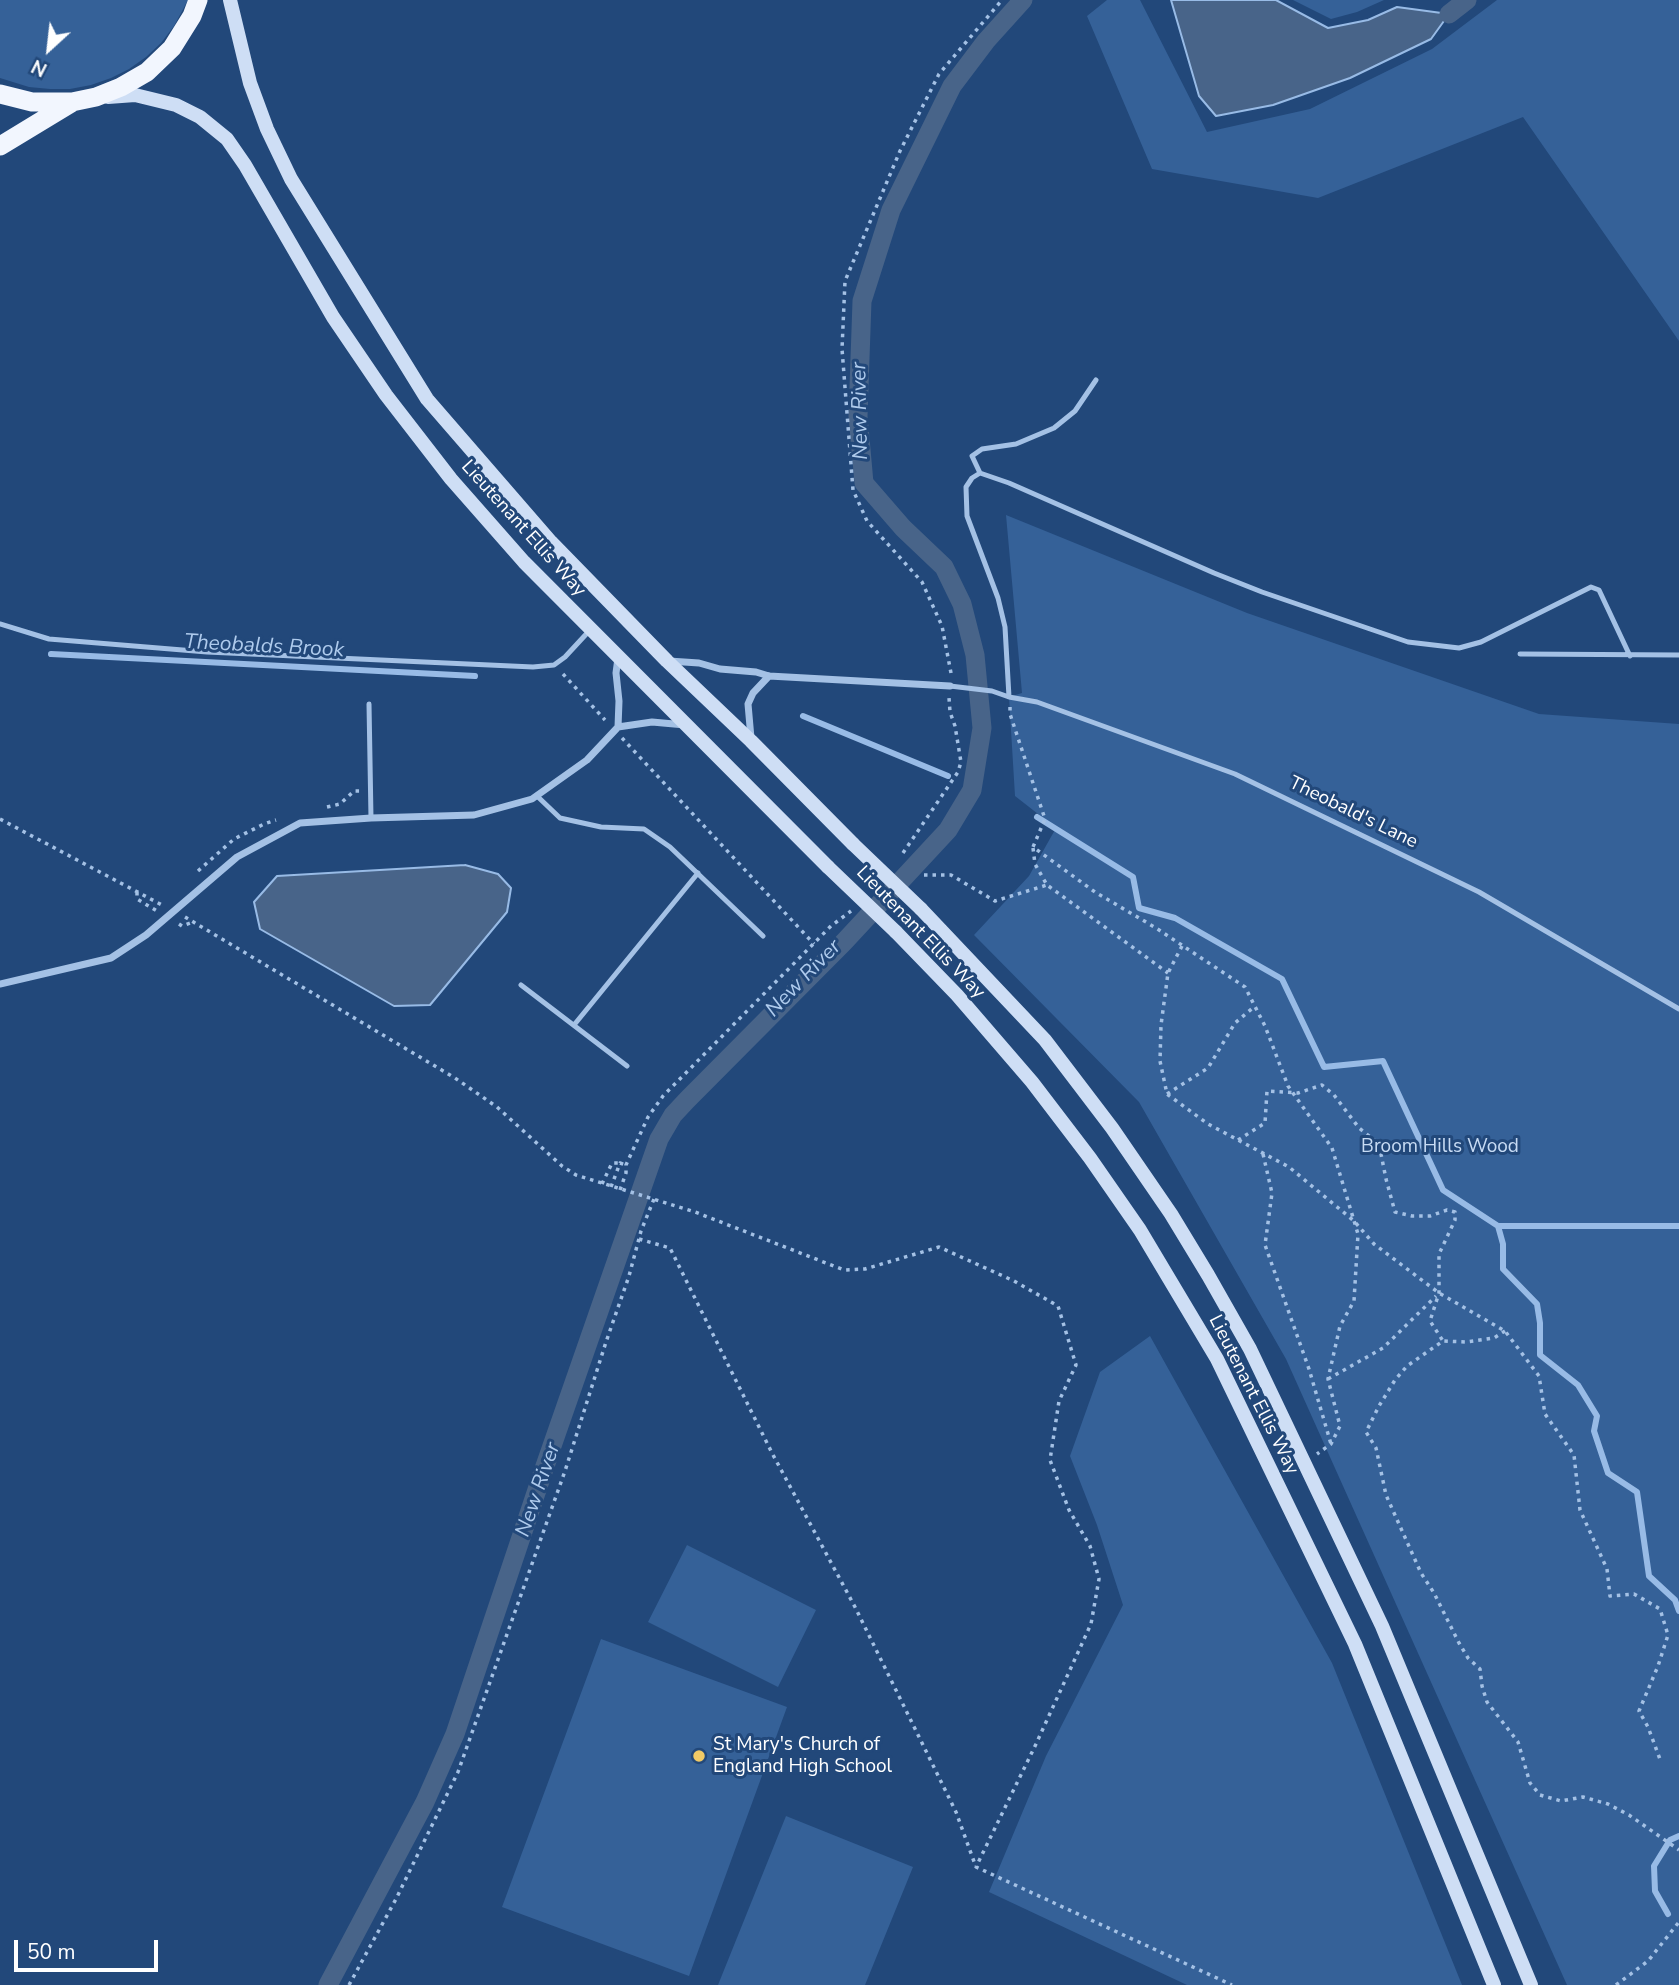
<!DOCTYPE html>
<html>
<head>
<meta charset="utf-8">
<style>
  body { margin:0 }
  #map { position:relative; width:1679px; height:1985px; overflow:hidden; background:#22487a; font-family:"Nunito Sans",sans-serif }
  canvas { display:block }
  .north { position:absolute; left:14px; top:14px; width:70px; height:70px; -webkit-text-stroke:5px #22487a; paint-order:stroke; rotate:207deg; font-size:19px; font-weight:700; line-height:28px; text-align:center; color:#fff }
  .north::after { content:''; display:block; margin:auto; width:24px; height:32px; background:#fff; clip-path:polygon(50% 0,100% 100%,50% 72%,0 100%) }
  .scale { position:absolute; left:14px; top:1940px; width:144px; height:32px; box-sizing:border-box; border:4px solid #fff; border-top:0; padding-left:9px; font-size:21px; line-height:24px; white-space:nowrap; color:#fff; -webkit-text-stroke:5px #22487a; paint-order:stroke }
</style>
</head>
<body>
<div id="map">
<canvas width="1679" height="1985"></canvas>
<div class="north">N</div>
<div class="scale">50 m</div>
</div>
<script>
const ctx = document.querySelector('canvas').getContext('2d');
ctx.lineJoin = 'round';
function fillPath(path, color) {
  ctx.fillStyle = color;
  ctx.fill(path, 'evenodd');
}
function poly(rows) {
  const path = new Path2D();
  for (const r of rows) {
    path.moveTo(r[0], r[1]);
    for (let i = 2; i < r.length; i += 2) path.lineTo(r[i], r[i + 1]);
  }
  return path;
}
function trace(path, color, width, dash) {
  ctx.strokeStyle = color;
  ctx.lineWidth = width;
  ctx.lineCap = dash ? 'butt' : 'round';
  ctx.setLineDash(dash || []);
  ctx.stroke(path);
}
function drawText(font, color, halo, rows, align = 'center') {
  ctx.font = font + ' "Nunito Sans",sans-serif';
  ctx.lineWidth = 6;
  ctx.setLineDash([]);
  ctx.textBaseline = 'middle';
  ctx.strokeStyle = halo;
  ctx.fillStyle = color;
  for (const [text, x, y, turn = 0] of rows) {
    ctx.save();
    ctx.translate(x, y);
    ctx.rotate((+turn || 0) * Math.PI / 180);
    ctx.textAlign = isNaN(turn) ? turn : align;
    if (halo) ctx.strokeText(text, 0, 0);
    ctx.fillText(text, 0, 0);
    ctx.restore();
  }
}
const green = poly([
  [0,0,188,0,174,26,161,43,146,57,129,69,111,78,91,85,70,89,50,89,29,87,0,78],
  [1107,0,1140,0,1207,132,1310,109,1432,49,1497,0,1679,0,1679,341,1523,117,1318,198,1152,169,1087,16],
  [1293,0,1384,0,1357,12,1331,19],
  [1006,515,1247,613,1539,714,1679,724,1679,1985,1567,1985,1286,1359,1139,1102,974,935,1029,876,1056,828,1015,796,1009,697,1022,693],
  [1150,1336,1332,1663,1462,1985,1187,1985,989,1892,1046,1756,1123,1605,1097,1525,1070,1456,1100,1372],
  [687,1545,816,1610,778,1687,648,1622],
  [601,1639,787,1707,689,1976,502,1907],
  [786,1816,913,1867,865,1985,718,1985]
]);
const water = poly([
  [1171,0,1276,0,1328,28,1368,20,1397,7,1449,14,1431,39,1350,78,1273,105,1216,116,1199,96,1171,0],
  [465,865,498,874,511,888,507,912,430,1005,394,1006,260,929,254,902,277,876,465,865]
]);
const stream = poly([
  [51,654,475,676],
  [803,716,948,776],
  [1037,817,1133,877,1139,908,1175,918,1282,979,1324,1067,1383,1061,1443,1190,1498,1226,1503,1244,1503,1269,1537,1304,1540,1323,1540,1355,1578,1385,1597,1416,1594,1431,1608,1473,1637,1492,1649,1576,1675,1600,1679,1611],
  [1498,1226,1679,1226],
  [1668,1914,1655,1891,1654,1866,1670,1840,1679,1836]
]);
const canal = poly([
  [1449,14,1467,0],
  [328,1985,425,1802,455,1734,545,1466,659,1139,673,1115,687,1100,844,942,948,830,972,790,982,728,975,655,962,604,944,567,903,528,864,483,858,416,862,301,891,210,952,86,986,41,1023,0]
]);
const path = poly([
  [951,673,942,626,922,582,867,521,853,490,842,349,845,281,900,151,939,74,1002,0],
  [563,674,605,720],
  [1010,707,1010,714,1045,819,1033,847,1095,892,1156,928,1245,987,1265,1026,1288,1086,1332,1148,1358,1234,1354,1301,1340,1326,1328,1379,1340,1426,1331,1444,1317,1454],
  [622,738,814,944],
  [327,807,340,804,354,791,360,791],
  [0,819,162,905],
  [1033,848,1035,864,1047,885,1168,973],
  [903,853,958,772,961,762,955,726,950,712,949,698],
  [198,871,234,839,264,824,276,820],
  [924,875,951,875,995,901,1047,885],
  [137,892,137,899,157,911],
  [185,917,455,1078,497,1107,562,1166,576,1175,695,1212,844,1270,865,1269,939,1247,1014,1281,1058,1306,1076,1365,1059,1401,1050,1460,1069,1510,1090,1546,1099,1579,1091,1624,1036,1744,976,1867],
  [179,924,182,926,193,922],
  [1182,946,1168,973,1161,1025,1160,1061,1167,1094,1208,1124,1289,1167,1354,1221,1374,1244,1439,1293,1505,1331,1539,1376,1545,1414,1574,1455,1580,1510,1607,1569,1610,1596,1634,1594,1660,1609,1668,1635,1658,1666,1639,1711,1648,1727,1661,1762],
  [1167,1094,1208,1068,1235,1023,1255,1006],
  [1238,1140,1265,1123,1267,1091,1298,1093,1322,1085,1334,1095,1359,1128,1379,1144,1386,1179,1395,1212,1412,1216,1430,1216,1447,1210,1455,1212,1455,1220,1439,1254,1439,1293,1430,1321,1443,1341],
  [1263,1154,1272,1193,1265,1245,1309,1369,1331,1444],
  [602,1184,612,1163,620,1163],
  [611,1187,620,1163,626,1165],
  [620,1190,626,1173,626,1165,648,1117,663,1096,831,926,851,911],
  [639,1239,670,1248,772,1453,855,1607,956,1812,976,1867,1232,1985],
  [1505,1331,1494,1338,1466,1342,1443,1341,1407,1366,1395,1380,1379,1406,1366,1432,1376,1448,1386,1495,1421,1573,1434,1593,1459,1643,1468,1658,1480,1669,1482,1686,1487,1702,1518,1742,1530,1783,1540,1795,1561,1801,1583,1797,1608,1804,1629,1815,1679,1850],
  [1328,1379,1383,1348,1436,1296],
  [349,1985,396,1899,458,1772,565,1471,606,1342,629,1276,641,1231,654,1199],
  [1616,1985,1648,1961,1679,1922]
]);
const service = poly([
  [1096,380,1075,411,1054,428,1016,444,982,449,972,456,980,473,1009,483,1214,573,1262,592,1408,642,1459,648,1481,642,1591,587,1599,590,1630,656],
  [980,473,972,478,966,487,967,516,998,598,1005,627,1009,697],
  [0,624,49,639,207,652,533,667,554,665,565,657,590,630],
  [1520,654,1679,655],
  [950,686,992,691,1009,697,1037,702,1235,774,1479,892,1679,1009],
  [369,704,371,818],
  [537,796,560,818,601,827,644,829,670,847,763,936],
  [521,985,627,1066],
  [574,1025,698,873]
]);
const minor = poly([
  [618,658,616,673,619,701,618,727],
  [669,661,699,663,720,669,756,672,769,676,950,686],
  [751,738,748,704,753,693,769,676],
  [0,984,111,958,146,935,237,857,300,823,371,818,474,815,532,799,587,760,618,727,652,722,685,725]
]);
const secondary = poly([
  [230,0,250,83,267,129,291,179,427,399,551,542,667,661,751,741,853,844],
  [108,97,135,95,176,105,200,117,227,139,245,165,333,317,386,395,451,479,524,562,828,867],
  [921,909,1045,1040,1112,1128,1171,1214,1208,1275,1250,1349,1382,1626,1531,1985],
  [896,932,957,995,1032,1082,1090,1158,1140,1230,1217,1359,1355,1644,1494,1985]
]);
const trunk = poly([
  [0,94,32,102,72,102,96,97,121,87,147,72,172,48,192,16,198,0],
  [0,146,71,103]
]);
const secondaryBridge = poly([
  [853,844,921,909],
  [828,867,896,932]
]);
const markers = [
  [699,1756,7,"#f1ca66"]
];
const streetNames = [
  ["Lieutenant Ellis Way",523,529,48],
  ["Theobald's Lane",1353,813,26],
  ["Lieutenant Ellis Way",920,933,46],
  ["Lieutenant Ellis Way",1253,1395,63]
];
const parkNames = [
  ["Broom Hills Wood",1440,1147]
];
const poiNames = [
  ["St Mary's Church of",713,1745],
  ["England High School",713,1767]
];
const waterNames = [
  ["New River",861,411,-91],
  ["Theobalds Brook",264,647,3],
  ["New River",804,979,-46],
  ["New River",539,1490,-71]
];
fillPath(green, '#356198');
fillPath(water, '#486489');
trace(water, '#98bbe6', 2);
trace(stream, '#98bbe6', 6);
trace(canal, '#486489', 19);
trace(path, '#a4c1e5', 3.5, [3.5, 5]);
trace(service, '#a4c1e5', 5);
trace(minor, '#a4c1e5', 7);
trace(secondary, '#cedef5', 14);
trace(trunk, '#f2f6fe', 19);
trace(secondaryBridge, '#cedef5', 14);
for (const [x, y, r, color] of markers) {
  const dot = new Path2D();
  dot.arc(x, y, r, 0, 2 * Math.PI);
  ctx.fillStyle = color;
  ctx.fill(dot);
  trace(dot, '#22487a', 2.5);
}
drawText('19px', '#fff', '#22487a', streetNames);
drawText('19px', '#c7dbf4', '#22487a', parkNames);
drawText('19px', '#fff', '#22487a', poiNames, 'left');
drawText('italic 21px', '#afcbed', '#22487a', waterNames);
</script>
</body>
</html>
